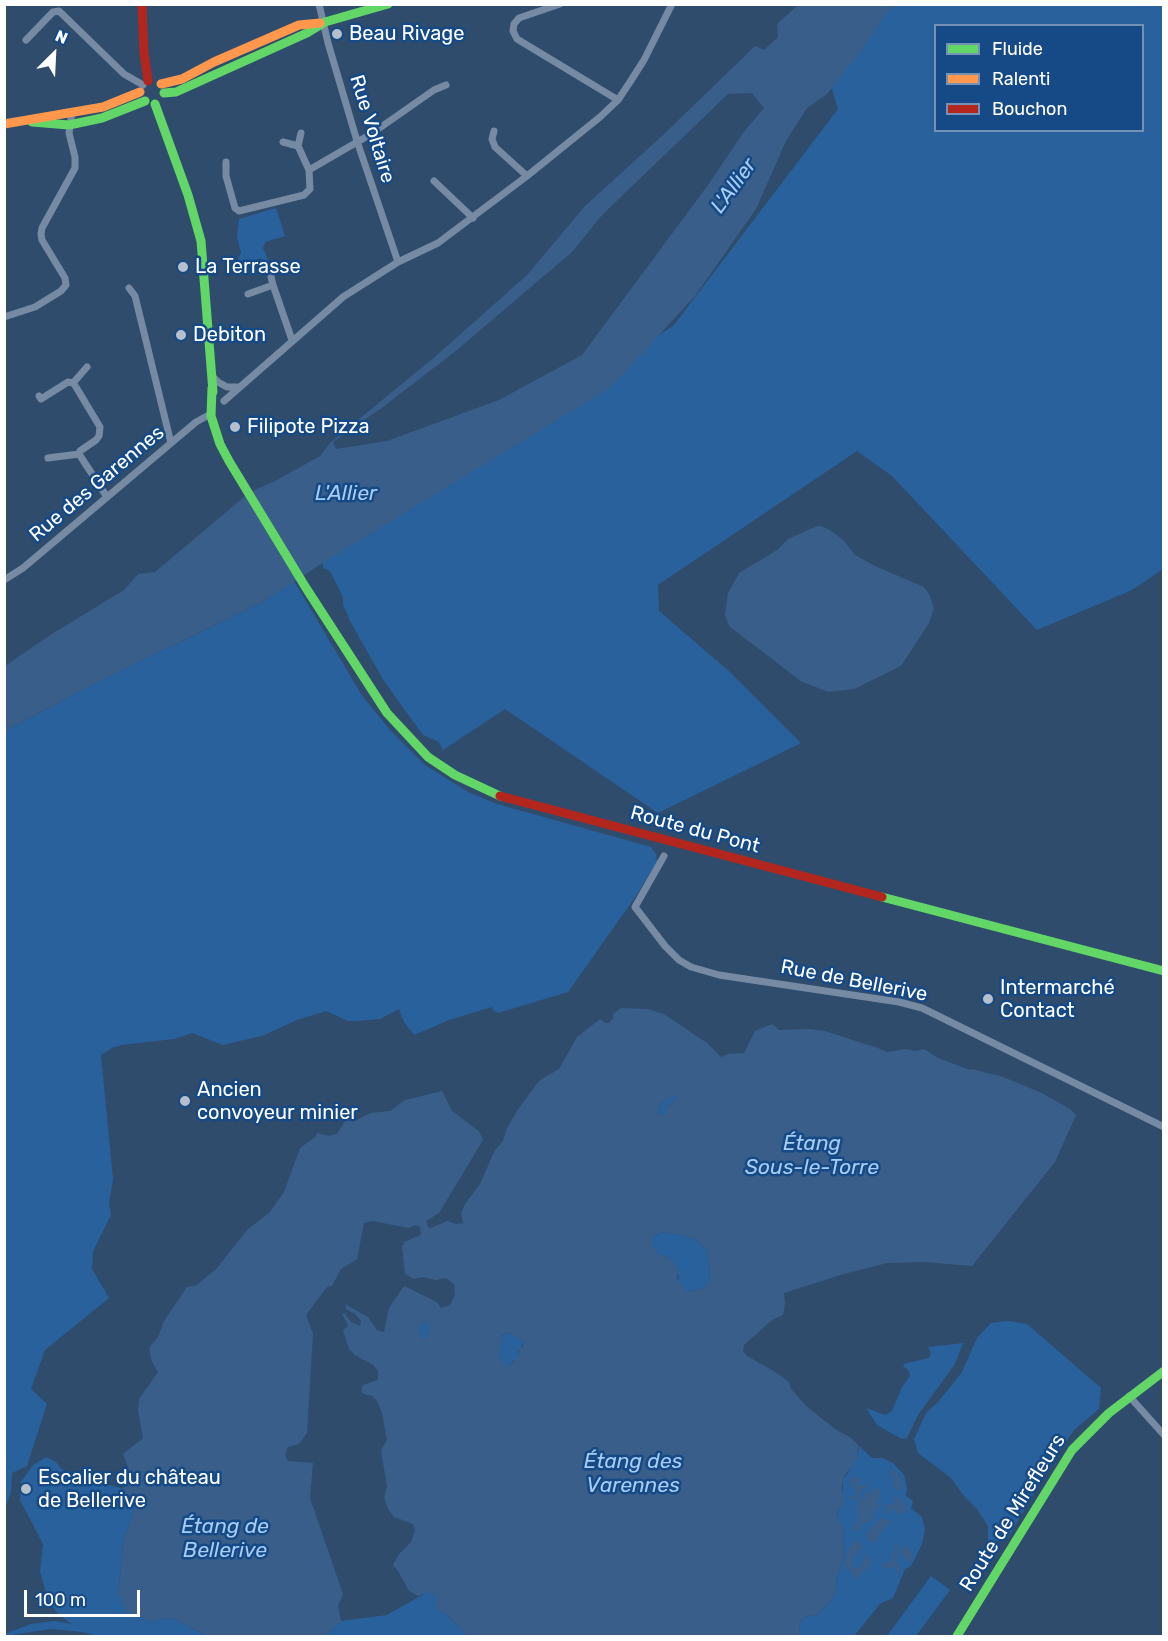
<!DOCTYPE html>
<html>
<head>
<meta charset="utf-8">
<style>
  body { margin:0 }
  #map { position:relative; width:1168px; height:1641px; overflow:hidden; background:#2f4c6d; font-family:Rubik,sans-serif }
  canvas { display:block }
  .frame { position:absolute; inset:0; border:6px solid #fff; pointer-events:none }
  .legend { position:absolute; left:934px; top:24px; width:210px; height:108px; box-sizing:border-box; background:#164a86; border:2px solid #7392b6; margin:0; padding:8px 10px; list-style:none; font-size:18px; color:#fff }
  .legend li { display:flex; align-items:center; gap:12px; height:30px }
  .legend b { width:30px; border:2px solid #7392b6 }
  .north { position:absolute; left:24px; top:24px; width:60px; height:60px; -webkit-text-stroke:4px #164a86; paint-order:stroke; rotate:24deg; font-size:16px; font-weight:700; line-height:24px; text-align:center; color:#fff }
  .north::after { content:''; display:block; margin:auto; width:21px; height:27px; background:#fff; clip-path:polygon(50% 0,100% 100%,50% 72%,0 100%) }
  .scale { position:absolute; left:24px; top:1590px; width:116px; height:27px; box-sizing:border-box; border:3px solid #fff; border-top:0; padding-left:8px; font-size:18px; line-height:21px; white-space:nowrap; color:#fff; -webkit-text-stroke:4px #164a86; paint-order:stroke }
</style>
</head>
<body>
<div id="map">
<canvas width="1168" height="1641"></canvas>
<div class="frame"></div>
<ul class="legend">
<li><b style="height:8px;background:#63d668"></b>Fluide</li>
<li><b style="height:8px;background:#ff974d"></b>Ralenti</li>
<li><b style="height:8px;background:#b3261e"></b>Bouchon</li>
</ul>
<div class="north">N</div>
<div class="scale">100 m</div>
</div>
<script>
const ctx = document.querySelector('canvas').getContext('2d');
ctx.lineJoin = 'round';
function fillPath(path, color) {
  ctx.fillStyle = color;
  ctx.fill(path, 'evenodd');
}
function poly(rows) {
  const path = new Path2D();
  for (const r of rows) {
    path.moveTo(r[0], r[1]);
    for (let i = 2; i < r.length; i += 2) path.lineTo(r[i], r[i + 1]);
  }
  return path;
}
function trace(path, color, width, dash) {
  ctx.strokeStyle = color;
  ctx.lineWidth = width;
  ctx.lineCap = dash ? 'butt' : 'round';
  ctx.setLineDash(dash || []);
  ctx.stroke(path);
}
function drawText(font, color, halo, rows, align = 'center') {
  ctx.font = font + ' Rubik,sans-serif';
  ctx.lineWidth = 5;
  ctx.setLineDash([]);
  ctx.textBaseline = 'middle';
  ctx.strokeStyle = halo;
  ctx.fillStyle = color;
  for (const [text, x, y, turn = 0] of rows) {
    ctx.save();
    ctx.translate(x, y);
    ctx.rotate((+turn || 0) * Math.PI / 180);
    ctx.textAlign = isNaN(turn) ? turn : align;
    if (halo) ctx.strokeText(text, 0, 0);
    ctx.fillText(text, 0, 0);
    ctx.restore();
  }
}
const green = poly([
  [806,5,1163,5,1163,569,1132,590,1037,630,892,476,857,451,658,585,659,611,731,673,801,743,658,813,505,709,443,750,439,742,423,735,384,681,350,621,343,604,343,597,330,571,323,568,323,559,674,325,838,109],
  [936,26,1142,26,1142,130,936,130],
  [276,208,285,236,265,242,263,248,271,267,265,269,261,258,240,265,238,260,241,252,237,237,239,219],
  [294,581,361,694,389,729,425,765,468,792,497,804,651,847,656,854,657,862,638,893,568,992,498,1013,494,1011,492,1007,449,1020,414,1035,404,1022,399,1009,380,1019,357,1021,348,1021,326,1011,297,1020,262,1036,240,1041,223,1045,192,1033,174,1039,121,1045,112,1048,101,1055,113,1179,109,1203,111,1215,93,1251,92,1269,109,1298,45,1350,31,1389,47,1404,27,1466,12,1473,11,1492,5,1508,5,731,105,678,261,603],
  [675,1093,676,1098,672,1104,668,1105,664,1115,659,1114,657,1110,662,1102],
  [666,1232,694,1238,707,1250,710,1275,705,1288,687,1292,679,1282,678,1273,670,1258,658,1254,651,1246,653,1237,659,1233],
  [424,1321,429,1324,429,1333,426,1338,422,1339,418,1335,418,1329],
  [1008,1321,1027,1324,1101,1388,1099,1409,1075,1429,1053,1460,1008,1538,988,1544,988,1526,977,1509,963,1495,951,1478,918,1453,914,1439,926,1413,939,1401,962,1372,977,1338,991,1323],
  [504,1333,513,1334,524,1342,518,1351,519,1358,513,1361,510,1366,504,1366,499,1354,500,1341],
  [963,1343,955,1364,918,1415,907,1438,902,1439,877,1425,866,1408,885,1415,892,1411,902,1387,910,1376,909,1371,903,1366,904,1364,929,1358,931,1354,928,1347],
  [858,1445,872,1458,882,1458,893,1463,904,1475,907,1487,906,1496,913,1501,911,1508,922,1517,925,1529,922,1544,911,1566,905,1569,893,1598,880,1604,854,1636,801,1636,799,1626,801,1619,808,1616,819,1614,820,1611,830,1602,837,1586,836,1579,843,1560,844,1531,837,1516,843,1497,843,1479,847,1475,859,1449],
  [46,1457,56,1462,62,1470,123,1489,135,1508,124,1539,118,1593,159,1619,173,1618,207,1636,98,1636,82,1632,51,1629,5,1636,5,1634,31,1624,55,1621,72,1624,58,1614,49,1602,40,1572,43,1544,20,1500,21,1482,33,1465],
  [931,1576,950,1590,916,1636,887,1636],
  [426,1593,433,1593,436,1597,436,1609,445,1613,467,1636,325,1636,341,1621,387,1615]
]);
const water = poly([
  [798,5,898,5,887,12,857,56,827,94,807,108,786,141,756,209,695,296,611,387,329,559,261,603,105,678,5,731,5,666,55,632,124,590,138,574,155,572,250,492,277,480,320,456,330,443,437,355,527,275,585,206,663,135,755,46,764,50,778,37,777,24],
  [752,93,764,108,743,133,708,185,582,355,499,400,387,441,336,449,333,442,383,407,457,350,572,252,602,215,728,94],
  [817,526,821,526,830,530,844,541,855,555,877,567,924,587,929,594,934,608,929,623,901,666,854,689,829,692,802,682,729,626,725,615,728,593,739,573,777,550,788,539],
  [621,1008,648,1009,664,1014,707,1043,721,1057,728,1054,744,1053,755,1031,772,1024,779,1030,809,1029,825,1031,878,1048,887,1052,906,1049,915,1051,924,1049,938,1058,970,1070,972,1069,1003,1077,1042,1093,1070,1109,1076,1115,1055,1162,972,1266,923,1262,887,1263,844,1274,784,1293,785,1304,783,1315,772,1320,744,1345,743,1351,747,1356,772,1370,789,1382,791,1389,806,1406,835,1429,851,1438,858,1445,857,1458,843,1479,842,1486,844,1505,838,1510,837,1515,844,1531,843,1560,836,1579,837,1586,830,1602,820,1611,819,1614,808,1616,801,1619,799,1626,801,1636,467,1636,445,1613,436,1609,436,1597,433,1593,426,1593,418,1596,409,1591,398,1571,393,1565,399,1554,411,1542,415,1531,413,1524,394,1517,388,1509,384,1497,387,1487,381,1450,387,1440,382,1413,377,1401,372,1396,361,1393,363,1385,378,1380,378,1371,373,1365,355,1355,349,1349,343,1330,348,1326,342,1313,345,1314,351,1322,360,1326,361,1321,355,1314,346,1309,345,1304,368,1317,377,1330,384,1332,389,1308,404,1286,437,1302,441,1308,450,1305,455,1295,454,1284,446,1278,436,1280,422,1277,414,1279,405,1274,402,1247,404,1242,421,1235,420,1227,416,1225,408,1228,373,1221,364,1223,357,1259,341,1269,332,1286,327,1287,306,1315,313,1334,307,1433,299,1444,288,1447,285,1455,288,1461,313,1463,310,1498,343,1594,338,1606,341,1621,325,1636,207,1636,173,1618,159,1619,152,1622,126,1611,118,1593,124,1539,135,1508,123,1489,130,1473,123,1454,143,1438,138,1411,139,1399,158,1372,152,1362,149,1348,158,1337,164,1321,187,1287,197,1285,217,1268,247,1230,270,1212,284,1192,300,1148,316,1136,317,1133,329,1136,337,1134,345,1121,356,1120,371,1113,390,1111,405,1100,442,1091,452,1111,479,1131,483,1140,439,1213,426,1221,428,1227,431,1228,447,1221,456,1224,463,1223,461,1213,465,1204,480,1184,495,1150,503,1141,506,1130,517,1111,535,1086,540,1080,559,1069,577,1037,600,1019,605,1023,609,1023,613,1018,613,1014],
  [675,1094,676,1098,672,1104,668,1105,664,1115,659,1114,657,1110,662,1102],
  [666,1232,694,1238,707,1250,710,1275,705,1288,687,1292,677,1278,678,1269,675,1264,670,1258,658,1254,652,1246,653,1237,659,1233],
  [423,1322,429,1324,429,1333,426,1338,422,1339,418,1330],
  [507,1333,516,1336,524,1342,522,1347,519,1348,519,1357,517,1357,510,1366,504,1365,499,1354,502,1335],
  [891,1467,900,1477,902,1483,902,1489,898,1491,894,1488,893,1476,890,1473],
  [852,1476,861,1479,858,1485,866,1485,866,1488,860,1491,859,1497,851,1501,849,1498,856,1495,850,1481],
  [876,1488,880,1490,881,1495,877,1501,879,1506,872,1517,874,1520,862,1524,858,1531,853,1531,853,1525,854,1523,857,1523,859,1516,856,1504,864,1495],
  [897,1496,903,1501,907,1509,902,1516,892,1509,888,1514,885,1513,887,1504,893,1504,895,1501,894,1497],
  [881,1518,889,1520,891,1523,883,1529,876,1542,868,1541,866,1535,869,1529],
  [857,1540,862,1544,862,1549,857,1551,853,1560,854,1568,862,1566,865,1554,867,1554,871,1560,868,1567,856,1580,854,1579,850,1570,845,1567,844,1564,849,1548],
  [895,1543,898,1545,897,1562,901,1569,898,1577,895,1567,883,1568,884,1563,891,1561],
  [906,1544,907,1548,912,1553,912,1560,909,1563,901,1555,902,1547]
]);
const street = poly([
  [319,4,328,43,357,141,398,262],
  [560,4,519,18,514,24,513,31,517,39,618,100],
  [26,40,53,12,59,11,124,74,143,85],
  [494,131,492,139,495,147,527,176],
  [301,133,298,146,309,170],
  [283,142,298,146],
  [226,162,226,176,235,208,239,211,304,195,310,189,309,170,371,134,434,90,446,85],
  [434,181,473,218],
  [273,285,271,277,272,273,275,270,289,266],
  [129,288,135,296,171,443],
  [248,294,273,285,292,340],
  [4,317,35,307,61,291,66,285,65,278,42,240,41,234,42,228,75,168,75,157,69,133,72,112],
  [211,375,218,382,227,387,239,387],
  [73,383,87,367],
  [39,396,41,399,68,382,73,383,76,387,100,427,99,436,96,440,80,451,79,454,107,497],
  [224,401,343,297,398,262,438,243,527,176,600,117,618,100,630,82,644,60,672,4],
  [48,458,79,454],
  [4,580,23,568,196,422,207,416,211,416],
  [664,856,635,907,665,946,679,960,691,967,719,975,899,1002,922,1008,1164,1127],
  [1129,1396,1164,1435]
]);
const fast = poly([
  [164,93,176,92,307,33,325,22,388,4],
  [155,104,188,195,201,241,213,392],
  [32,122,69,125,102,118,145,101],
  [212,388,211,416,220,444,229,461,306,588,387,713,428,757,455,775,500,796],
  [882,897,1164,971],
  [957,1636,1072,1450,1109,1413,1164,1371]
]);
const slow = poly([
  [161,84,182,79,214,62,299,25,320,23],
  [4,124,103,107,140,92]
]);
const jam = poly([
  [142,4,144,53,148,81],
  [500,796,882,897]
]);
const markers = [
  [337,34,6,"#b6c0cc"],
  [183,267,6,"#b6c0cc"],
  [181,335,6,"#b6c0cc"],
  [235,427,6,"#b6c0cc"],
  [988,999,6,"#b6c0cc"],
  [185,1101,6,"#b6c0cc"],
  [26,1489,6,"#b6c0cc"]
];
const poiNames = [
  ["Beau Rivage",349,34],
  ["La Terrasse",195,267],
  ["Debiton",193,335],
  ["Filipote Pizza",247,427],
  ["Intermarché",1000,988],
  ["Contact",1000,1011],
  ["Ancien",197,1090],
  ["convoyeur minier",197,1113],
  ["Escalier du château",38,1478],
  ["de Bellerive",38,1501]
];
const streetNames = [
  ["Rue Voltaire",372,129,73],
  ["Rue des Garennes",97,484,-40],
  ["Route du Pont",695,830,15],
  ["Rue de Bellerive",854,981,11],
  ["Route de Mirefleurs",1013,1513,-58]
];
const waterNames = [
  ["L'Allier",734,186,-54],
  ["L'Allier",346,494],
  ["Étang",812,1144],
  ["Sous-le-Torre",812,1168],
  ["Étang des",633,1462],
  ["Varennes",633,1486],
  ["Étang de",225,1527],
  ["Bellerive",225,1551]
];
fillPath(green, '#29619d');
fillPath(water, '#385e89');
trace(street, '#768ba3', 7);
trace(fast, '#63d668', 9);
trace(slow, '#ff974d', 9);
trace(jam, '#b3261e', 9);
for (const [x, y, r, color] of markers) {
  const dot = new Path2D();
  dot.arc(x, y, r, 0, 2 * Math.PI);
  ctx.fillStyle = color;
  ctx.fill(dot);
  trace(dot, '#164a86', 2);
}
drawText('20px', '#fff', '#164a86', poiNames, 'left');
drawText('20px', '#fff', '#164a86', streetNames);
drawText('italic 21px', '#a7cdf5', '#164a86', waterNames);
</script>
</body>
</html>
